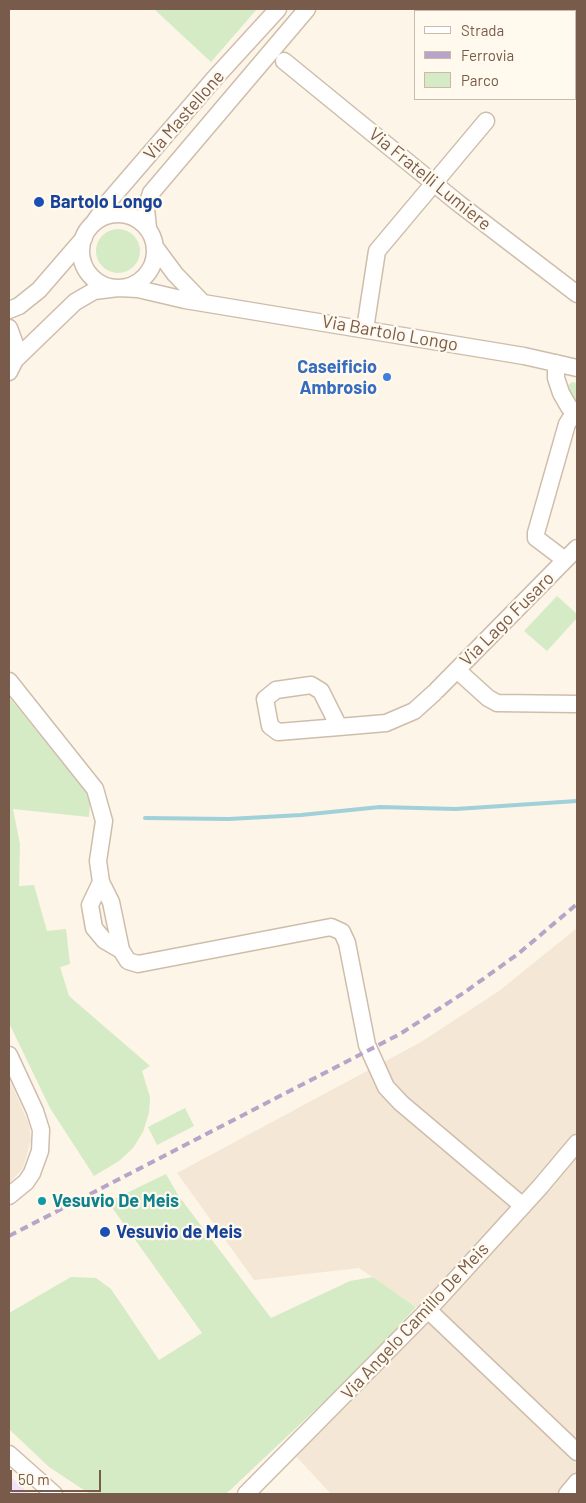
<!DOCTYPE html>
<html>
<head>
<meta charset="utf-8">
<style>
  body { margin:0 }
  #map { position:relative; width:586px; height:1503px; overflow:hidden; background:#fdf5e7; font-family:Barlow,sans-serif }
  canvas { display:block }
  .frame { position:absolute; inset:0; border:10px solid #785b4a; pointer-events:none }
  .legend { position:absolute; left:414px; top:10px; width:162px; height:90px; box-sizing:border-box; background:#fff9ee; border:1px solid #c9baac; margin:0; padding:6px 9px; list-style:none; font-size:15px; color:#785b4a }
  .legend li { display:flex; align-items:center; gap:10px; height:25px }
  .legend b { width:25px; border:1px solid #c9baac }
  .scale { position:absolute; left:10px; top:1470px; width:91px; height:22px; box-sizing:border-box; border:2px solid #785b4a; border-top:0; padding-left:6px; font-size:15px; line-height:18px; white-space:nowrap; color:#785b4a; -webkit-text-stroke:4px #fff9ee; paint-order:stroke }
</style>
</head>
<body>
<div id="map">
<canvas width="586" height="1503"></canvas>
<div class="frame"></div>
<ul class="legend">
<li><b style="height:6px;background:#fff"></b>Strada</li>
<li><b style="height:6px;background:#b8a4c8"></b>Ferrovia</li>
<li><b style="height:14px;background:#d4ebc5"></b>Parco</li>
</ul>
<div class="scale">50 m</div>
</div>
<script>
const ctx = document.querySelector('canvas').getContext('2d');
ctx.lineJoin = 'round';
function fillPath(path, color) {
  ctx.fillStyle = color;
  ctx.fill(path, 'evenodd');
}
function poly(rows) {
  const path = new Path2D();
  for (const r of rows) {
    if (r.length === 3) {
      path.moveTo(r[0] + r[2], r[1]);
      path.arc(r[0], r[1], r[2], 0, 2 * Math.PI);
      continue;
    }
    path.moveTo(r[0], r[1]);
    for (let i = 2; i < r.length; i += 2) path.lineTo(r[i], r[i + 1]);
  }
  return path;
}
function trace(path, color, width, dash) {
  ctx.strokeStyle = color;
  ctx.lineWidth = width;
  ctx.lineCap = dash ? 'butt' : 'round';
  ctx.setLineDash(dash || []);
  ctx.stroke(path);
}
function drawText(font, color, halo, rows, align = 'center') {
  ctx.font = font + ' Barlow,sans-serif';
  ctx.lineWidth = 4.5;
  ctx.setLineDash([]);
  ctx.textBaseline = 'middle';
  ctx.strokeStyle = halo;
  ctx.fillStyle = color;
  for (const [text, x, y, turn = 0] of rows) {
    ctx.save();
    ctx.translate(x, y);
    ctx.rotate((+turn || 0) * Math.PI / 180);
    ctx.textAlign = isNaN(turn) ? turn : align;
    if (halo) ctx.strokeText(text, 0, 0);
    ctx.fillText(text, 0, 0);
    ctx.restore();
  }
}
const residential = poly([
  [577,928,577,1494,330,1493,295,1455,433,1318,359,1268,254,1280,177,1173,421,1042,499,991],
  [9,1079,29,1124,31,1140,23,1168,9,1184]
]);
const education = poly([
  [9,1475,29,1494,9,1494]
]);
const green = poly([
  [154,9,257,9,211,62],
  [118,251,22],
  [572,382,577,383,577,403,565,388],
  [557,596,577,614,577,618,547,651,524,631],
  [9,697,86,792,90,804,89,817,13,809,20,844,19,886,34,885,47,931,66,929,70,964,60,967,69,996,150,1066,142,1071,150,1097,149,1113,143,1132,133,1148,119,1161,94,1176,50,1108,9,1023],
  [185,1108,194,1126,157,1145,148,1127],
  [166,1174,178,1195,271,1318,350,1281,373,1277,416,1307,365,1363,226,1494,90,1494,49,1467,9,1429,9,1313,71,1277,96,1278,111,1289,159,1360,202,1333,108,1202]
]);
const stream = poly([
  [145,818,229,819,301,815,380,807,456,809,577,801]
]);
const minor = poly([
  [500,9,503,11],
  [284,61,458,203,577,294],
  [575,74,577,76],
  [118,251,37],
  [93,224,109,201,214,79,278,9],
  [148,228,146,209,151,193,307,9],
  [155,247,175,274,202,302],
  [9,310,19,306,39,290,84,238],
  [9,328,16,347,15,360,9,372],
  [365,329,377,251,486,121],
  [15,360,75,302,94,291,118,288,138,289,185,300,524,356,577,368],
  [556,363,556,378,561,393,569,407,577,414],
  [565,560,536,538,536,533,567,424,574,413],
  [457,670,488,698,497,703,577,704],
  [9,681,95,789,104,821,98,861,101,882,111,902,121,950,128,961,138,964,331,927,342,932,347,943,367,1045,386,1087,401,1103,523,1206],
  [437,690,577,548],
  [339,727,321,691,311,685,276,690,265,699,270,726,278,732,339,727,386,723,414,711,434,693],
  [101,882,90,905,94,928,104,940,121,950],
  [9,1055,35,1111,41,1130,40,1151,32,1173,26,1182,9,1196],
  [428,1310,577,1452],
  [9,1454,54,1494],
  [246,1494,428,1310,540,1187,577,1143],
  [567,1494,577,1482]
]);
const rail = poly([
  [9,1236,400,1034,465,992,518,954,577,904]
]);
const markers = [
  [39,202,6,"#1a4fb4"],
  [387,377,5,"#3f7fe0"],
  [42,1201,5,"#0f9aa8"],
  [105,1232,6,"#1a4fb4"]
];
const streetNames = [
  ["Via Mastellone",184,115,-49],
  ["Via Fratelli Lumiere",430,179,39],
  ["Via Bartolo Longo",390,333,10],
  ["Via Lago Fusaro",507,619,-45],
  ["Via Angelo Camillo De Meis",415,1321,-47]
];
const transitNames = [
  ["Bartolo Longo",50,202],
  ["Vesuvio de Meis",116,1232]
];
const shopNames = [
  ["Caseificio",377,367],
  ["Ambrosio",377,388]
];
const cultureNames = [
  ["Vesuvio De Meis",52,1201]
];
fillPath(residential, '#f5e7d5');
fillPath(education, '#f2e3fa');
fillPath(green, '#d4ebc5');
trace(stream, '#a0d0da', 4);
trace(minor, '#cfbdac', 19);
trace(minor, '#fff', 16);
trace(rail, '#b8a4c8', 4, [8, 5]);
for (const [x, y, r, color] of markers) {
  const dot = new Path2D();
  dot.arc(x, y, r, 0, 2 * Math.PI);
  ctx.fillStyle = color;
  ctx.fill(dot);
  trace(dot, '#fff9ee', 2);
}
drawText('18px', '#785b4a', '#fff9ee', streetNames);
drawText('bold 18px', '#164399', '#fff9ee', transitNames, 'left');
drawText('bold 18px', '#366cbe', '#fff9ee', shopNames, 'right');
drawText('bold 18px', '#0d838f', '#fff9ee', cultureNames, 'left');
</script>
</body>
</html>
